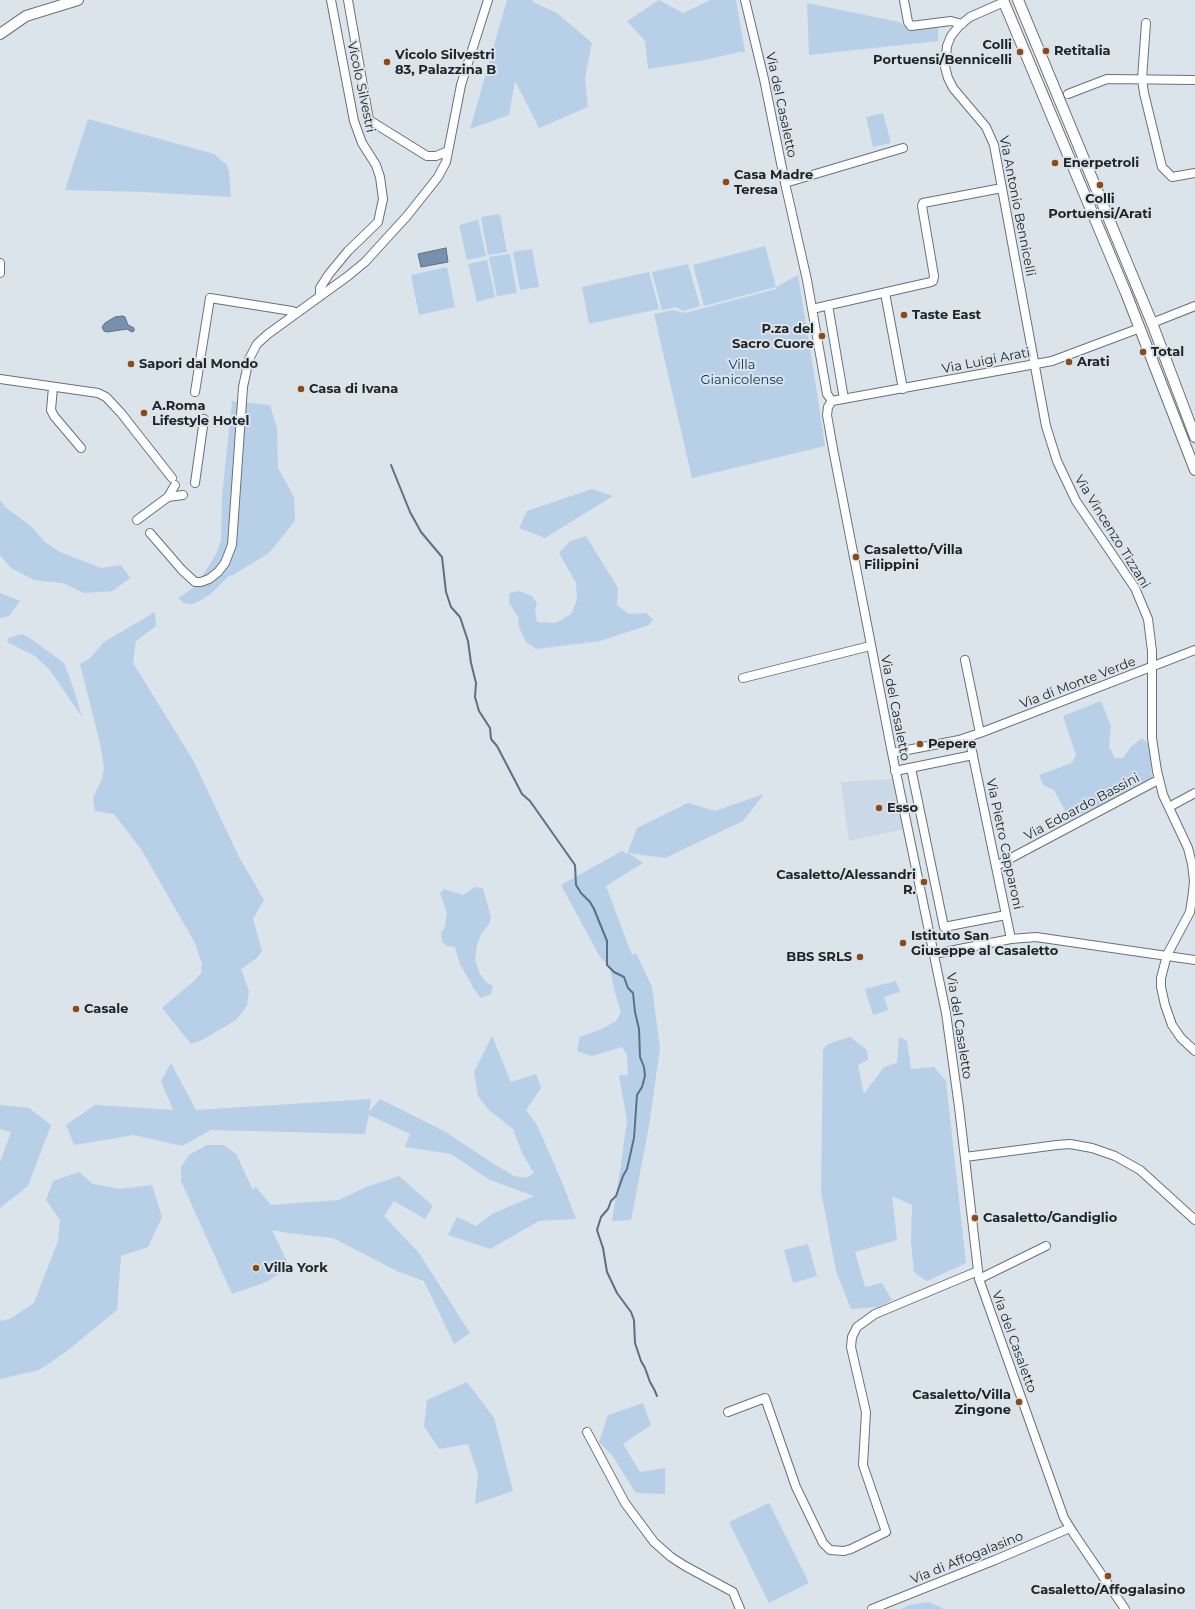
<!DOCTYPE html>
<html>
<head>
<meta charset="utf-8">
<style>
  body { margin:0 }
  canvas { display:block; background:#dbe3eb }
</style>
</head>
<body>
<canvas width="1195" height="1609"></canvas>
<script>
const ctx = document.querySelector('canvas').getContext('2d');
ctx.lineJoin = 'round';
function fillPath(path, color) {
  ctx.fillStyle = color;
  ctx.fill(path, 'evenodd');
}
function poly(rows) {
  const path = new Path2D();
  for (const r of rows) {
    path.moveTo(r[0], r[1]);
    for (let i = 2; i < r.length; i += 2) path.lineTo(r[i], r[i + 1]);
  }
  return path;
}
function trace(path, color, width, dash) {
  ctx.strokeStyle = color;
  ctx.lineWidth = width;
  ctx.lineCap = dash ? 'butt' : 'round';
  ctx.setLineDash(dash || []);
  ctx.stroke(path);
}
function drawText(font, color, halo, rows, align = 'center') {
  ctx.font = font + ' Montserrat,sans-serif';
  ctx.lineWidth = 4;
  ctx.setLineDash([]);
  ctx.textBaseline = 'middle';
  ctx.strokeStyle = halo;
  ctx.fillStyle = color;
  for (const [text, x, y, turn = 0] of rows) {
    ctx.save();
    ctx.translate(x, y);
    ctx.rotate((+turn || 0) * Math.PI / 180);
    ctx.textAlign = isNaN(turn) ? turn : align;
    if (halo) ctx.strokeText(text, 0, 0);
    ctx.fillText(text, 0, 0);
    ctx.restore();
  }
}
const built = poly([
  [893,779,904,829,849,841,841,782]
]);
const green = poly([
  [507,0,533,0,533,2,557,13,592,43,585,78,588,107,539,128,515,81,509,115,470,129],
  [659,0,683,13,711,0,736,0,745,52,740,52,700,61,648,69,645,41,627,21],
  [807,3,899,22,908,28,938,26,938,41,809,55],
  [883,113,891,143,873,147,866,117],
  [88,119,214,154,227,165,229,172,231,197,145,192,65,190],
  [500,214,507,252,488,255,481,217],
  [478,220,486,256,467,260,459,225],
  [765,246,776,287,704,306,693,265],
  [532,249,539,287,520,290,513,252],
  [510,254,517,293,497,296,489,257],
  [487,260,495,297,477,302,468,264],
  [688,264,700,306,682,311,677,307,662,310,652,272],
  [447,267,455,307,419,315,411,275],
  [649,272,659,309,589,324,582,287],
  [798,275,814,373,825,446,692,478,654,314,673,310,685,313,776,289,776,287],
  [232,401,270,405,277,428,278,468,294,497,295,521,269,553,233,575,229,576,212,593,201,600,192,604,184,603,178,598,196,586,216,554,221,540,222,497],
  [592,489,613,496,545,538,519,528,527,511],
  [0,500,5,507,32,527,45,542,60,552,101,568,121,565,130,578,113,591,84,593,63,583,34,580,11,568,0,555],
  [586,536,618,588,617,605,629,614,646,613,653,619,649,625,600,641,536,649,526,642,519,627,518,617,509,603,510,593,519,591,532,596,537,603,535,610,537,622,556,623,571,614,577,600,576,583,559,553,570,541],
  [0,593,20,601,9,616,0,618],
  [155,612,156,626,136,641,133,663,193,760,239,857,264,900,253,919,262,951,257,958,241,969,249,991,247,1006,236,1020,202,1040,191,1044,162,1008,195,980,201,973,202,964,195,943,141,849,114,814,95,811,93,798,102,779,104,768,100,743,80,664,90,658,104,642],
  [22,634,31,639,64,663,74,690,82,717,49,669,35,656,7,642,8,638],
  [1101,701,1111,726,1109,746,1115,758,1123,758,1132,746,1142,738,1149,745,1152,777,1148,782,1070,820,1054,790,1043,785,1039,775,1072,763,1076,755,1063,716],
  [764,794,743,821,665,858,628,853,643,863,606,886,632,955,636,953,652,987,660,1048,649,1126,631,1220,612,1221,620,1171,627,1121,619,1075,628,1075,627,1055,622,1047,592,1056,577,1051,580,1037,602,1029,616,1021,621,1012,615,993,610,968,600,957,561,885,622,851,627,854,637,828,688,803,715,811],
  [475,887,483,888,491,918,489,924,481,934,477,945,475,960,480,974,487,983,493,986,491,994,481,998,474,989,460,964,455,947,447,946,442,942,441,933,445,927,447,913,440,893,444,889,463,895],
  [896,981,900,992,884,997,888,1010,873,1015,865,989],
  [492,1036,511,1082,536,1074,541,1088,526,1110,537,1125,564,1187,576,1219,539,1221,490,1249,448,1235,457,1217,476,1226,492,1214,534,1196,490,1180,451,1154,405,1147,410,1134,369,1115,365,1134,211,1130,182,1146,134,1135,74,1145,66,1125,95,1105,173,1110,161,1081,171,1063,196,1110,371,1099,369,1112,380,1099,444,1131,494,1164,514,1176,526,1178,534,1173,522,1153,513,1129,489,1110,478,1096,474,1072],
  [850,1037,867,1050,868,1060,858,1065,864,1094,884,1067,897,1063,899,1037,907,1041,911,1069,934,1067,946,1081,966,1263,927,1281,914,1272,911,1243,912,1205,892,1196,897,1240,855,1252,865,1287,882,1283,892,1300,878,1307,851,1309,836,1271,821,1191,823,1049,828,1044],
  [0,1105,29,1108,51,1125,28,1186,0,1208,0,1162,11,1132,0,1129],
  [207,1145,224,1145,236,1154,253,1190,256,1187,271,1205,339,1200,366,1187,399,1176,433,1206,425,1219,394,1201,384,1216,419,1253,470,1333,454,1344,424,1281,399,1272,333,1238,288,1233,272,1230,290,1268,264,1283,232,1294,181,1181,181,1167,189,1155],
  [79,1172,93,1184,120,1189,152,1185,162,1217,148,1247,121,1256,117,1310,67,1351,39,1370,0,1379,0,1321,10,1319,34,1303,58,1241,60,1220,46,1200,53,1181],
  [808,1244,817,1276,793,1283,784,1250],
  [467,1382,494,1418,513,1491,475,1504,478,1474,468,1444,439,1449,424,1426,427,1400],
  [643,1403,651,1425,623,1444,640,1472,665,1468,665,1494,636,1493,612,1455,599,1442,608,1415],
  [769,1503,809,1583,769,1603,729,1522],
  [929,1602,944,1609,901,1609,909,1605]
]);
const water = poly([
  [446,248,448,262,421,267,418,254,446,248],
  [122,316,125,317,128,325,134,328,134,331,132,332,127,329,107,332,104,331,102,327,105,323,115,317,122,316]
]);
const stream = poly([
  [391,465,410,512,421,532,442,557,446,592,451,607,460,617,468,641,471,663,476,683,475,697,479,711,490,728,491,739,497,746,522,794,530,801,575,865,576,885,581,893,590,902,594,909,607,941,607,965,614,972,624,977,628,988,633,993,635,1012,639,1029,640,1057,644,1067,645,1076,642,1087,637,1095,634,1138,627,1169,623,1176,616,1196,611,1201,608,1209,601,1217,597,1230,603,1248,607,1272,617,1293,631,1312,634,1320,635,1343,641,1361,645,1368,650,1382,654,1389,657,1396]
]);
const minor = poly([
  [348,0,369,120,427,156,436,156,448,151],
  [745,0,764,79,785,183,807,280,827,394,832,401],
  [904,0,908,22,911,26,951,21,962,24],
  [1004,2,970,17,959,26,951,36,947,46,945,67,948,78,953,88,986,127,994,145,1046,426,1057,461,1076,501,1135,588,1148,619,1152,651,1152,738,1157,771,1163,795,1188,848,1192,864,1194,881,1193,892,1190,912,1167,955,1161,978,1161,987,1165,1005,1172,1025,1181,1038,1195,1051],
  [1146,23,1142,79,1144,93,1162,167,1172,177,1195,173],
  [1068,94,1107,79,1195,80],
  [785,183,903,148],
  [0,263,0,273],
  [885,293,903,389],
  [320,296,320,288,329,274,348,251,378,222,383,199,380,177,376,165,362,143,354,121,331,0],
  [828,305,844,399],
  [812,309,931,282,933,281,934,276,922,206,923,203,1002,188],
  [1152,323,1195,306],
  [0,379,98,393,106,397,121,413,172,478],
  [53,387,51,410,54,416,81,448],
  [195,392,210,298,292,311,297,313],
  [832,401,828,407,827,415,833,449,892,753,946,1013,959,1107,979,1279,1064,1518,1074,1534,1125,1609],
  [832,401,1052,361,1140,328],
  [195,483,204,419],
  [168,497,183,495],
  [137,520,168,497,175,485],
  [150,533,182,570,195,582,201,582,209,579,218,572,225,563,232,545,243,387,249,359,257,344,268,334,348,276,365,262,407,216,438,177,446,162,461,85,488,0],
  [965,660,980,733],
  [743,678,870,646],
  [969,737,1011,939],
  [892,753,959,740,980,733,1195,650],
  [911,768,944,927,1006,915],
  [895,771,973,755],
  [1169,807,1195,793],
  [996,866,1158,780],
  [934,954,1011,939,1036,937,1195,960],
  [965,1157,1057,1145,1070,1144,1092,1148,1115,1156,1140,1170,1195,1220],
  [979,1279,1046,1246],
  [728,1412,765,1398,796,1487,823,1543,830,1550,844,1551,851,1549,886,1532,863,1465,866,1412,851,1347,852,1337,857,1327,875,1314,978,1271],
  [587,1432,625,1503,654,1542,671,1557,685,1566,733,1592,740,1609],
  [872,1609,995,1560,1070,1528]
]);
const major = poly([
  [1003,0,1126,293,1195,470],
  [1018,0,1152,323,1195,437],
  [0,34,26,16,78,0]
]);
const markers = [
  [1046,51,4,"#8b4a16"],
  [1020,52,4,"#8b4a16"],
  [387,62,4,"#8b4a16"],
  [1055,163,4,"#8b4a16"],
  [726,182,4,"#8b4a16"],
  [1100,185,4,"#8b4a16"],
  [904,315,4,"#8b4a16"],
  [822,336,4,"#8b4a16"],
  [1143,352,4,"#8b4a16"],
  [1069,362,4,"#8b4a16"],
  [131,364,4,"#8b4a16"],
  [301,389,4,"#8b4a16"],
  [144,413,4,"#8b4a16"],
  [856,557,4,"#8b4a16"],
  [920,744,4,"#8b4a16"],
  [879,808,4,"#8b4a16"],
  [924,882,4,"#8b4a16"],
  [903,943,4,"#8b4a16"],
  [860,957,4,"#8b4a16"],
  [76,1009,4,"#8b4a16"],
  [975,1218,4,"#8b4a16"],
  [256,1268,4,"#8b4a16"],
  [1019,1402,4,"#8b4a16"],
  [1108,1576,4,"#8b4a16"]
];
const poiNames = [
  ["Colli",1012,45,"right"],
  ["Portuensi/Bennicelli",1012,60,"right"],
  ["Retitalia",1054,51],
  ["Vicolo Silvestri",395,55],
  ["83, Palazzina B",395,70],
  ["Enerpetroli",1063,163],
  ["Casa Madre",734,175],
  ["Teresa",734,190],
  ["Colli",1100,199,"center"],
  ["Portuensi/Arati",1100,214,"center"],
  ["Taste East",912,315],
  ["P.za del",814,329,"right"],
  ["Sacro Cuore",814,344,"right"],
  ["Total",1151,352],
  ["Arati",1077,362],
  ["Sapori dal Mondo",139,364],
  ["Casa di Ivana",309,389],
  ["A.Roma",152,406],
  ["Lifestyle Hotel",152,421],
  ["Casaletto/Villa",864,550],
  ["Filippini",864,565],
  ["Pepere",928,744],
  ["Esso",887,808],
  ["Casaletto/Alessandri",916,875,"right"],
  ["R.",916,890,"right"],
  ["Istituto San",911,936],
  ["Giuseppe al Casaletto",911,951],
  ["BBS SRLS",852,957,"right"],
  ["Casale",84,1009],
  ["Casaletto/Gandiglio",983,1218],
  ["Villa York",264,1268],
  ["Casaletto/Villa",1011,1395,"right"],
  ["Zingone",1011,1410,"right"],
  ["Casaletto/Affogalasino",1108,1590,"center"]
];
const streetNames = [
  ["Vicolo Silvestri",361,87,78],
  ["Via del Casaletto",781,105,78],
  ["Via Antonio Bennicelli",1017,206,79],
  ["Via Luigi Arati",986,361,-11],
  ["Via Vincenzo Tizzani",1112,532,58],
  ["Via di Monte Verde",1078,683,-21],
  ["Via del Casaletto",895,708,79],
  ["Via Edoardo Bassini",1082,807,-28],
  ["Via Pietro Capparoni",1004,844,78],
  ["Via del Casaletto",959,1026,81],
  ["Via del Casaletto",1014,1342,70],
  ["Via di Affogalasino",967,1558,-22]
];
const parkNames = [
  ["Villa",742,365],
  ["Gianicolense",742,380]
];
fillPath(built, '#cbd9e7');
fillPath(green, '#b7d0e8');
fillPath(water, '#7691ad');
trace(water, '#5c7085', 1);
trace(stream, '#5c7085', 2);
trace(minor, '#6a7178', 10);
trace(major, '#6a7178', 12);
trace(minor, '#fff', 8);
trace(major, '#fff', 10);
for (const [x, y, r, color] of markers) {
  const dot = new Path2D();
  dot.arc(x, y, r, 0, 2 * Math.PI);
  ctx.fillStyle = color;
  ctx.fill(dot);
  trace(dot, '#dbe3eb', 1.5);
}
drawText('bold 13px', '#202427', '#dbe3eb', poiNames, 'left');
drawText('13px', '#202427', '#dbe3eb', streetNames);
drawText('13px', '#002d52', '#dbe3eb', parkNames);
</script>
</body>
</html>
